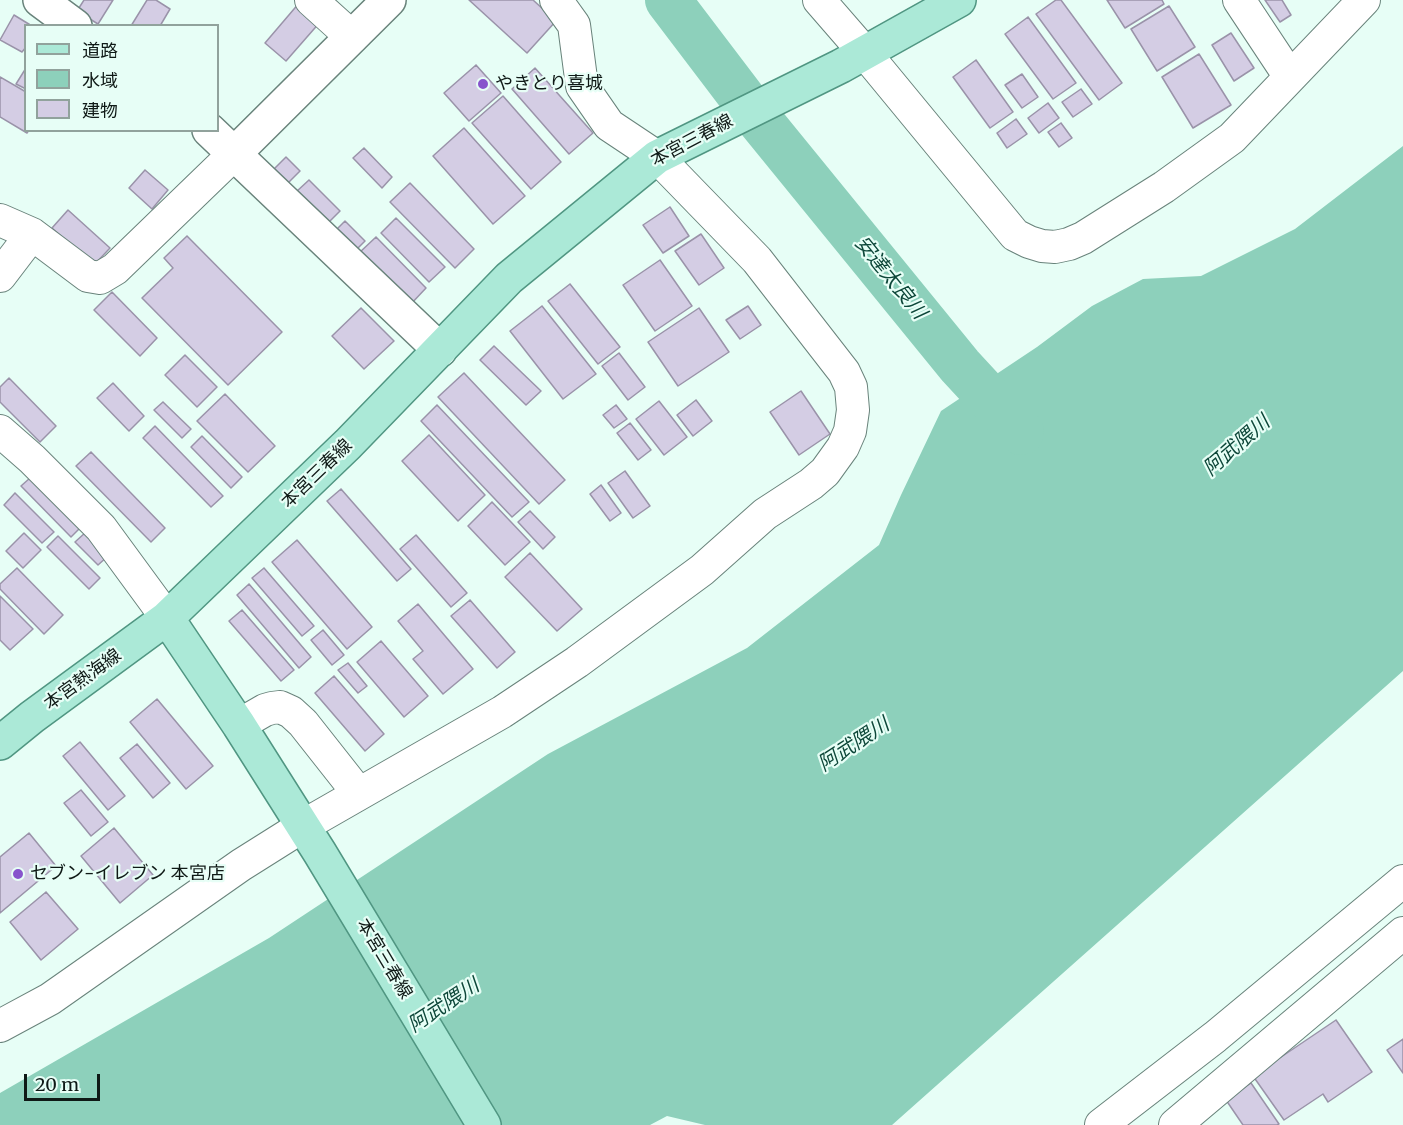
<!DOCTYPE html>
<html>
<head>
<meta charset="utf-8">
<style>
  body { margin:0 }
  #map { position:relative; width:1403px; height:1125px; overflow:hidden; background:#e7fef6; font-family:Merriweather,"Noto Sans JP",serif }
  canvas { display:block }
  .legend { position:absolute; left:24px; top:24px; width:195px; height:108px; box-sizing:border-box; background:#e7fef6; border:2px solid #91a29c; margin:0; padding:8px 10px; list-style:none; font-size:18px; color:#0f1916 }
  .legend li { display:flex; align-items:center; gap:12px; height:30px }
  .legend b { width:30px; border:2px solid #91a29c }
  .scale { position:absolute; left:24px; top:1074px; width:76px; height:27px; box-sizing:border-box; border:3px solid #0f1916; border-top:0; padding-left:8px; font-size:18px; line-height:21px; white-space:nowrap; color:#0f1916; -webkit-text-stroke:4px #e7fef6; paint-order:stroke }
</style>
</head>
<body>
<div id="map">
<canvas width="1403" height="1125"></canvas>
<ul class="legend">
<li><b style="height:8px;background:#abe9d7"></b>道路</li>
<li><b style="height:16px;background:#8dd0bb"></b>水域</li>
<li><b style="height:16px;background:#d4cde4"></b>建物</li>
</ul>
<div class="scale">20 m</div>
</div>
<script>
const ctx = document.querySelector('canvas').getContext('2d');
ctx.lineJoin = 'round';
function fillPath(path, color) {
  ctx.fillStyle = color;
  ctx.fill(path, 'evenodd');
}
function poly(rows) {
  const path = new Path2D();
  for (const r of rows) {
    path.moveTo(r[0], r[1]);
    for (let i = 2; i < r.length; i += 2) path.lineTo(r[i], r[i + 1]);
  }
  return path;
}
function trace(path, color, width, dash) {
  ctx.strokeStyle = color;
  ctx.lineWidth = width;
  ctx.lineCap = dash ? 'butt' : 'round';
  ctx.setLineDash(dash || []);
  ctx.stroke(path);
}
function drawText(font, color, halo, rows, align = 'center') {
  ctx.font = font + ' Merriweather,"Noto Sans JP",serif';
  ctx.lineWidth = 4.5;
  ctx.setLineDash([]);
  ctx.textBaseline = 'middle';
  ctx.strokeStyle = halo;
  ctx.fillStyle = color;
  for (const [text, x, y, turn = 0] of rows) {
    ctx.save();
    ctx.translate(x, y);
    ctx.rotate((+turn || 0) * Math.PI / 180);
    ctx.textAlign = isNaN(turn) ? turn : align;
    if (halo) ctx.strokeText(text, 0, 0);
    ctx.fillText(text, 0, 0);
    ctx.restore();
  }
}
const water = poly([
  [1403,146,1403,671,892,1125,705,1125,667,1116,650,1125,0,1125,0,1093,269,938,548,754,747,648,879,545,901,495,941,411,1037,347,1092,306,1143,279,1201,276,1295,229]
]);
const river = poly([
  [668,0,753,112,960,366,1021,432]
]);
const building = poly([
  [84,0,113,0,98,24,77,11,84,0],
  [147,0,156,0,170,9,160,26,131,26,147,0],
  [469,0,533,0,556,21,527,53,469,0],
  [1056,0,1061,0,1122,83,1099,100,1036,14,1056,0],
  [1107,0,1162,0,1164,4,1125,28,1107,0],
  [1265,0,1282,0,1291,15,1280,22,1265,0],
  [300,2,321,21,286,61,265,43,300,2],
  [1169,6,1195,47,1157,71,1131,29,1169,6],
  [14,15,32,26,26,26,26,47,22,52,0,40,14,15],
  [1028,17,1076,83,1053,99,1005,34,1028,17],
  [1231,33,1254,68,1234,81,1212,45,1231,33],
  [1199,54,1231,105,1193,128,1162,77,1199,54],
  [976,60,1013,112,990,128,953,77,976,60],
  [476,65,501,93,469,121,444,93,476,65],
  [26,68,26,89,16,84,26,68],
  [535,68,593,133,569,154,512,89,535,68],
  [1022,74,1038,97,1022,108,1005,85,1022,74],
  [0,77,26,92,26,130,29,130,27,133,0,117,0,77],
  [1081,89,1092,104,1073,117,1062,102,1081,89],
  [503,96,561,162,531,189,472,123,503,96],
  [1048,103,1059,118,1039,133,1028,118,1048,103],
  [1016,119,1027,134,1007,148,997,133,1016,119],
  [1061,123,1072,138,1059,147,1048,132,1061,123],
  [464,128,525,196,493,224,433,156,464,128],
  [364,148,392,177,382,188,353,158,364,148],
  [286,157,300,171,286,185,272,171,286,157],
  [145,170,168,190,152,209,129,188,145,170],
  [309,180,340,211,327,224,296,192,309,180],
  [410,183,474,249,455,268,390,202,410,183],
  [670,207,689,236,663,253,643,225,670,207],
  [68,210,110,248,94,265,52,228,68,210],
  [396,218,445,267,429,282,381,233,396,218],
  [345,221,365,241,356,250,336,230,345,221],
  [701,234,724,268,699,285,675,251,701,234],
  [187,236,282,332,228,385,142,298,173,268,164,258,187,236],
  [376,237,426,288,410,305,359,253,376,237],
  [660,260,692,306,655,331,623,285,660,260],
  [570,284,620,347,598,364,548,301,570,284],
  [112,292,157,338,140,356,94,310,112,292],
  [542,306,596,374,563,399,510,331,542,306],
  [748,306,761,325,740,339,726,320,748,306],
  [361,308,394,341,364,369,332,336,361,308],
  [699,308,729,352,678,386,648,342,699,308],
  [494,346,541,391,526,405,480,360,494,346],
  [619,353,645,387,628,400,602,366,619,353],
  [185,355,217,387,197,407,165,375,185,355],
  [464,373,565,480,539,504,438,397,464,373],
  [9,378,56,426,40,442,0,402,0,387,9,378],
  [113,383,144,416,129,431,97,398,113,383],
  [801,391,830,434,799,455,770,412,801,391],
  [225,394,275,446,248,472,197,421,225,394],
  [696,400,712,421,693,436,677,415,696,400],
  [659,401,687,437,664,455,636,419,659,401],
  [163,402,191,429,182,438,154,410,163,402],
  [437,405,529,502,512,517,421,421,437,405],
  [616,405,627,419,614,428,603,415,616,405],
  [630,423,651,450,638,460,617,433,630,423],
  [155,426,223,496,211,507,143,438,155,426],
  [429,435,485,495,458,521,402,461,429,435],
  [202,436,242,477,231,488,191,447,202,436],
  [91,452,165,528,151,542,76,466,91,452],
  [625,471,650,506,633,518,608,483,625,471],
  [30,478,80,528,71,537,21,486,30,478],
  [601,485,621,513,610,521,590,494,601,485],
  [341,489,411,569,397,581,327,501,341,489],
  [15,493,54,532,42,543,4,505,15,493],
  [492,502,530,542,505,565,468,526,492,502],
  [530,511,555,537,543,549,518,522,530,511],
  [86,532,108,556,98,565,75,542,86,532],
  [24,533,41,550,23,568,6,551,24,533],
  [416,535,467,593,451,607,400,549,416,535],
  [58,536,100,578,89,589,47,547,58,536],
  [297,540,372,627,347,649,272,562,297,540],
  [530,553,582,609,557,631,505,577,530,553],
  [17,568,63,615,44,634,0,589,0,584,17,568],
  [264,568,314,626,302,636,252,578,264,568],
  [249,584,311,657,299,668,237,595,249,584],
  [0,596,33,629,10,650,0,640,0,596],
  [470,600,515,652,497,668,451,616,470,600],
  [418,604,473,669,443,694,413,659,423,651,398,621,418,604],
  [242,610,294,670,281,681,229,621,242,610],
  [323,630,344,655,332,665,311,640,323,630],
  [381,641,428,696,404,717,357,662,381,641],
  [348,663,367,686,358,693,338,670,348,663],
  [334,676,384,734,365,751,315,693,334,676],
  [157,699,213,766,186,789,130,722,157,699],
  [80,742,125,796,108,810,63,756,80,742],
  [137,744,170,783,153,798,120,758,137,744],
  [81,790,108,822,91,836,64,803,81,790],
  [114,828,153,875,120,903,81,856,114,828],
  [29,833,56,866,0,913,0,857,29,833],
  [46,892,78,929,41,960,10,922,46,892],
  [1336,1020,1372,1072,1328,1102,1323,1094,1284,1120,1253,1076,1336,1020],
  [1403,1039,1403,1073,1387,1050,1403,1039],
  [1251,1083,1279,1124,1277,1125,1243,1125,1226,1100,1251,1083]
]);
const minor = poly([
  [311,0,352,37],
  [819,0,865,53,1015,235,1029,242,1042,246,1055,247,1069,244,1083,238,1164,187,1232,138,1364,0],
  [1239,0,1290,77],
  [0,220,32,234,88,276,100,278,115,269,234,154],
  [0,276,32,234],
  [0,431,32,459,101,528,167,618],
  [239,725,265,710,272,708,280,707,291,712,303,723,359,794],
  [0,1026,50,999,241,865,303,826,502,712,577,662,702,570,765,514,811,484,825,472,843,447,850,431,853,410,851,387,844,372,757,260,657,157,609,125,582,86,574,25,556,0],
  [1101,1125,1215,1037,1403,881],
  [1175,1125,1403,933]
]);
const tertiary = poly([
  [40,0,75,26],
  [209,130,440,350],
  [234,154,389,0]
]);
const primary = poly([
  [167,618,239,725,320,853,484,1125],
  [0,743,32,717,167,618,348,444,509,278,657,157,841,66,959,0]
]);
const markers = [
  [483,84,6,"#8754cc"],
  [18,874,6,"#8754cc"]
];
const poiNames = [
  ["やきとり喜城",495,84],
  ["セブン‐イレブン 本宮店",30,874]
];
const streetNames = [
  ["本宮三春線",692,141,-28],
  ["本宮三春線",317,474,-44],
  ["本宮熱海線",83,680,-36],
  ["本宮三春線",384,959,59]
];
const waterNames = [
  ["安達太良川",890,278,51],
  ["阿武隈川",1237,446,-41],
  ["阿武隈川",854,745,-33],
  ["阿武隈川",444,1006,-33]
];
fillPath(water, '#8dd0bb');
trace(river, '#8dd0bb', 46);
fillPath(building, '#d4cde4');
trace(building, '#9a93a9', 1.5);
trace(minor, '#69837b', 34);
trace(tertiary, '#69837b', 36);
trace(primary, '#509682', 36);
trace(minor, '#fff', 32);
trace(tertiary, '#fff', 33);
trace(primary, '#abe9d7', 33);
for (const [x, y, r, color] of markers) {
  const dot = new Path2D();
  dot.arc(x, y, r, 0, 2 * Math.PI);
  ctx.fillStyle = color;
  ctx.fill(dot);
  trace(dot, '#e7fef6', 2);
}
drawText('18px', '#0f1916', '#e7fef6', poiNames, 'left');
drawText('18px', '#0f1916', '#e7fef6', streetNames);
drawText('italic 20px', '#0d4739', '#e7fef6', waterNames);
</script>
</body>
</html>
